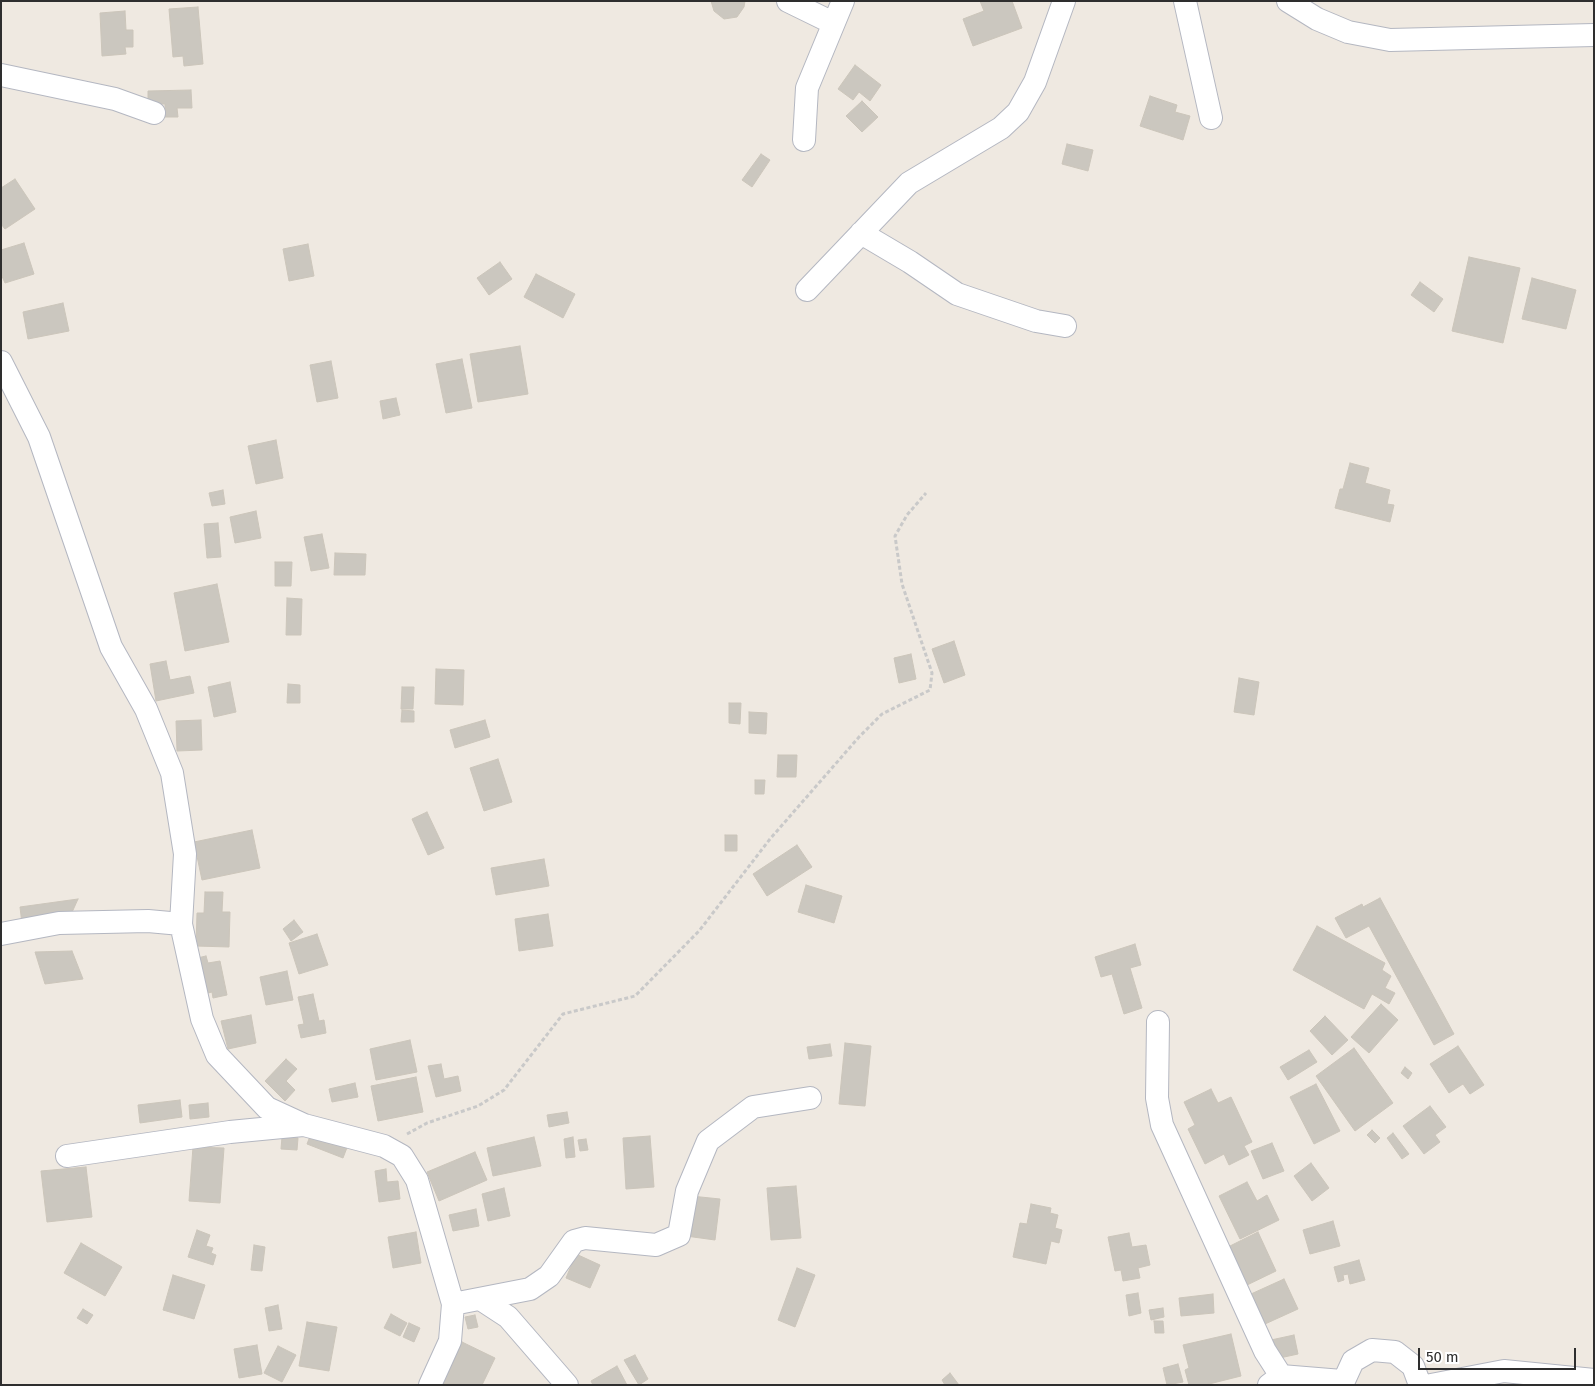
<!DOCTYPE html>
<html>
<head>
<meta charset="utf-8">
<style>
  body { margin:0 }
  #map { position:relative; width:1595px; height:1386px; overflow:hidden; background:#efe9e1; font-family:"Fira Sans",sans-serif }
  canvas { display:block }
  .frame { position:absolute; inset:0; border:2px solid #2e2e2e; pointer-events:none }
  .scale { position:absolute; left:1418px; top:1348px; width:158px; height:22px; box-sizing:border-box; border:2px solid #2e2e2e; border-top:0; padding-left:6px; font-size:15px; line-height:18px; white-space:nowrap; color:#2e2e2e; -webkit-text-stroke:4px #fff; paint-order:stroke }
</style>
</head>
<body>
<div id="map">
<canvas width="1595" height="1386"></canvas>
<div class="frame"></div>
<div class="scale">50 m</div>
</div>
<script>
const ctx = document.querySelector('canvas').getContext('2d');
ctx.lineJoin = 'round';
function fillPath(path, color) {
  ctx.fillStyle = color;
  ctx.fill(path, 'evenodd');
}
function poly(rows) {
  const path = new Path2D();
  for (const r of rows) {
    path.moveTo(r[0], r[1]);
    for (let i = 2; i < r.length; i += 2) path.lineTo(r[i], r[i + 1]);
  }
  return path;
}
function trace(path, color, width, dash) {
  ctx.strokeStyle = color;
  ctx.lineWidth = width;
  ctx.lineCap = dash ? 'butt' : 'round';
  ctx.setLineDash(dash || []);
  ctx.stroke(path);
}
const building = poly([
  [711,1,745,1,744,7,737,17,724,19,714,11,711,1],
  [980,1,1012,1,1022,28,973,46,963,19,984,11,980,1],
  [198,7,203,64,184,66,183,56,173,57,169,9,198,7],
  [125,11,126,30,133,30,133,47,125,47,126,54,102,56,100,13,125,11],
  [855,65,881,85,870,101,859,92,853,100,838,89,855,65],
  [191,90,192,108,177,108,178,117,165,117,165,104,148,104,148,91,191,90],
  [1150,96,1177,105,1175,112,1190,116,1183,140,1140,126,1150,96],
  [862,101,878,117,862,132,846,116,862,101],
  [1067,144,1093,150,1088,171,1062,164,1067,144],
  [761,154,770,160,752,187,742,180,761,154],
  [15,179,35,209,5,229,1,224,1,188,15,179],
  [24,243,34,274,5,283,1,274,1,250,24,243],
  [308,244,314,276,289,281,283,249,308,244],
  [1469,257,1520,268,1503,343,1452,331,1469,257],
  [500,262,512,279,489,295,477,278,500,262],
  [536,274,575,294,563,318,524,297,536,274],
  [1532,278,1576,290,1566,329,1522,319,1532,278],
  [1420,282,1443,299,1434,312,1411,295,1420,282],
  [63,303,69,331,28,339,23,312,63,303],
  [520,346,528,394,478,402,470,354,520,346],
  [462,359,472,408,446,413,436,364,462,359],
  [331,361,338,398,317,402,310,365,331,361],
  [396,398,400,415,383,419,380,401,396,398],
  [276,440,283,478,256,484,248,446,276,440],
  [1350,463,1369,468,1365,483,1390,490,1387,504,1394,505,1390,522,1335,508,1340,489,1343,489,1350,463],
  [223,490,225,504,212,506,209,493,223,490],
  [256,511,261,538,235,543,230,517,256,511],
  [218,523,221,557,207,558,204,524,218,523],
  [322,534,329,568,311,571,304,537,322,534],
  [335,553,366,554,365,575,334,575,335,553],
  [275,562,292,562,291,586,275,586,275,562],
  [217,584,229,642,185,651,174,593,217,584],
  [287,598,302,599,301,635,286,635,287,598],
  [954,641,965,675,944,683,932,649,954,641],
  [911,654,916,679,899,683,894,658,911,654],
  [166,661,170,680,190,676,194,693,156,701,150,664,166,661],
  [436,669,464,670,463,705,435,704,436,669],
  [1239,678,1259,682,1254,715,1234,712,1239,678],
  [230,682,236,712,214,717,208,687,230,682],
  [288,684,300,685,300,703,287,703,288,684],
  [402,687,414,687,413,709,401,709,402,687],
  [729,703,741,703,740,724,729,723,729,703],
  [402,710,414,711,414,722,401,722,402,710],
  [749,712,767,713,766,734,749,733,749,712],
  [201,720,202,750,177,751,176,721,201,720],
  [485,720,490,737,455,748,450,730,485,720],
  [778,755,797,755,796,777,777,777,778,755],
  [498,759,512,802,484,811,470,768,498,759],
  [755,780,765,780,764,794,755,794,755,780],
  [427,812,444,848,428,855,412,819,427,812],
  [252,830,260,868,202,880,194,842,252,830],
  [725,835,737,835,737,851,725,851,725,835],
  [797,845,812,867,767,896,753,874,797,845],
  [544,859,549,886,496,895,491,868,544,859],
  [806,885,842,896,834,923,798,912,806,885],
  [205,892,223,892,222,912,230,912,229,947,196,946,197,913,204,913,205,892],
  [1380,898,1454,1034,1434,1045,1369,926,1346,938,1335,918,1362,904,1363,907,1380,898],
  [78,899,69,919,22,924,20,907,78,899],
  [548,914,553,946,519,951,515,919,548,914],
  [294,920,303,932,291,941,283,929,294,920],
  [1317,926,1385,963,1382,970,1391,976,1385,988,1395,993,1389,1004,1372,994,1364,1009,1293,970,1317,926],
  [317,934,328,965,299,974,289,943,317,934],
  [1135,944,1141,965,1130,968,1142,1008,1124,1014,1112,974,1101,977,1095,957,1135,944],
  [72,951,83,979,45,984,35,952,72,951],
  [206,956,208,963,220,961,227,995,213,998,212,992,200,995,193,959,206,956],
  [287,971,293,1000,266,1005,260,977,287,971],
  [313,994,319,1021,324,1020,326,1033,301,1038,298,1025,304,1024,298,997,313,994],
  [1381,1004,1398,1020,1369,1053,1351,1037,1381,1004],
  [251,1015,256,1043,228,1049,221,1021,251,1015],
  [1325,1016,1348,1040,1332,1055,1310,1031,1325,1016],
  [410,1040,417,1072,376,1080,370,1049,410,1040],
  [845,1043,871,1046,865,1106,839,1104,845,1043],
  [830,1044,832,1056,809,1059,807,1047,830,1044],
  [1458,1046,1484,1085,1470,1094,1463,1084,1449,1093,1430,1064,1458,1046],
  [1354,1048,1393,1103,1355,1131,1316,1076,1354,1048],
  [1309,1050,1317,1062,1288,1080,1280,1067,1309,1050],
  [286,1059,297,1069,286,1081,295,1090,285,1101,265,1081,286,1059],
  [441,1064,444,1079,458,1076,461,1091,436,1097,428,1066,441,1064],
  [1405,1067,1412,1073,1408,1079,1401,1073,1405,1067],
  [416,1077,423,1112,378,1121,371,1086,416,1077],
  [355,1083,358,1097,332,1102,329,1089,355,1083],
  [1316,1084,1340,1131,1314,1144,1290,1097,1316,1084],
  [1211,1089,1218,1103,1231,1097,1252,1142,1244,1146,1249,1155,1229,1165,1224,1154,1205,1164,1188,1129,1195,1125,1184,1102,1211,1089],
  [180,1100,182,1117,140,1123,138,1105,180,1100],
  [208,1103,209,1117,190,1119,189,1105,208,1103],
  [1430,1106,1446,1127,1435,1135,1440,1142,1424,1154,1403,1126,1430,1106],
  [567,1112,569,1123,549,1127,547,1115,567,1112],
  [1372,1130,1380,1138,1375,1143,1367,1135,1372,1130],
  [312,1131,348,1145,343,1158,307,1144,312,1131],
  [1393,1133,1409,1154,1402,1159,1387,1138,1393,1133],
  [650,1136,654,1187,626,1189,623,1138,650,1136],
  [282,1137,298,1138,297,1150,281,1149,282,1137],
  [534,1137,541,1166,493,1176,487,1148,534,1137],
  [573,1137,575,1157,566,1158,564,1139,573,1137],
  [586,1139,588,1150,580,1151,578,1140,586,1139],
  [1272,1143,1284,1171,1263,1179,1251,1151,1272,1143],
  [193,1147,224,1148,220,1203,189,1201,193,1147],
  [475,1152,487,1180,439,1201,427,1172,475,1152],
  [1311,1163,1329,1188,1312,1201,1294,1176,1311,1163],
  [86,1167,92,1217,47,1222,41,1171,86,1167],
  [386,1169,387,1182,398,1181,400,1199,379,1202,375,1171,386,1169],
  [1247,1182,1257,1201,1267,1195,1279,1220,1240,1239,1219,1196,1247,1182],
  [796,1186,801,1238,771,1240,767,1188,796,1186],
  [504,1188,510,1216,488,1221,482,1194,504,1188],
  [691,1196,720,1199,715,1240,686,1236,691,1196],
  [1031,1204,1051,1208,1050,1213,1058,1215,1055,1228,1062,1230,1059,1243,1051,1241,1046,1264,1013,1257,1020,1223,1027,1224,1031,1204],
  [476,1209,479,1226,453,1231,449,1215,476,1209],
  [1333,1221,1340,1246,1310,1254,1303,1230,1333,1221],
  [197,1230,210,1235,206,1246,213,1248,211,1253,216,1255,213,1265,188,1257,197,1230],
  [416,1232,421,1263,393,1268,388,1237,416,1232],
  [1258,1232,1276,1271,1245,1286,1226,1248,1258,1232],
  [1129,1233,1132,1247,1146,1245,1150,1265,1138,1268,1140,1278,1123,1281,1121,1270,1115,1271,1108,1237,1129,1233],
  [81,1243,122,1267,105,1296,64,1273,81,1243],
  [254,1245,265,1247,262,1271,251,1270,254,1245],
  [576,1254,600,1265,590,1288,566,1278,576,1254],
  [1359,1260,1365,1280,1350,1284,1348,1274,1343,1275,1344,1280,1338,1282,1334,1267,1359,1260],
  [797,1268,815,1275,795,1327,778,1320,797,1268],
  [173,1275,205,1285,194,1319,163,1310,173,1275],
  [1284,1279,1298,1309,1265,1324,1251,1294,1284,1279],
  [1138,1293,1141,1313,1129,1316,1126,1295,1138,1293],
  [1213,1294,1214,1313,1181,1316,1179,1298,1213,1294],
  [278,1305,282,1329,269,1331,265,1308,278,1305],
  [1163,1308,1164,1317,1151,1320,1149,1310,1163,1308],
  [83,1309,93,1315,87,1324,77,1318,83,1309],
  [391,1314,407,1323,400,1336,384,1328,391,1314],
  [475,1315,478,1327,468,1329,465,1317,475,1315],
  [1154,1321,1163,1321,1164,1333,1155,1333,1154,1321],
  [307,1322,337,1327,329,1371,299,1366,307,1322],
  [409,1323,420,1328,414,1342,403,1337,409,1323],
  [1231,1334,1241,1376,1205,1385,1189,1385,1185,1370,1189,1368,1183,1345,1231,1334],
  [1294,1335,1298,1354,1275,1359,1271,1340,1294,1335],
  [462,1342,495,1358,482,1385,443,1384,462,1342],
  [257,1345,262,1374,239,1378,234,1349,257,1345],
  [278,1346,296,1355,282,1382,264,1373,278,1346],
  [635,1355,648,1379,639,1385,624,1360,635,1355],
  [1178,1364,1183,1382,1167,1385,1163,1368,1178,1364],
  [617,1366,627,1385,593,1385,591,1381,617,1366],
  [950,1373,959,1385,945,1385,942,1380,950,1373]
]);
const path = poly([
  [407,1134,427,1123,478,1106,504,1090,563,1014,635,996,699,931,770,839,859,737,882,714,930,690,932,673,902,584,895,536,907,515,926,493]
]);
const minor = poly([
  [788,1,833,23],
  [1185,1,1211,118],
  [1288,1,1317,19,1348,32,1390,40,1594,35],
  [1,75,115,99,154,113],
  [804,140,807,88,843,1],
  [861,233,910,262,957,294,1036,321,1065,326],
  [807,290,909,183,1001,128,1018,112,1035,82,1064,1],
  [1,362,39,437,111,647,146,709,172,773,185,854,181,924,202,1019,217,1055,267,1108,304,1125,384,1146,402,1156,417,1180,453,1304,450,1341,430,1385],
  [1,934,59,923,148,921,181,924],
  [1158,1022,1157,1098,1162,1125,1265,1351,1281,1376],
  [67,1156,230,1132,303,1125],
  [482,1300,508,1317,567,1385],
  [453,1304,530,1289,549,1276,574,1241,585,1238,656,1245,679,1235,687,1191,708,1141,753,1107,810,1098],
  [1269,1385,1281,1376,1342,1381],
  [1342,1385,1353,1361,1372,1350,1395,1352,1413,1366,1420,1385],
  [1431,1385,1504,1371,1594,1380]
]);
fillPath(building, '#cbc7bf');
trace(building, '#cbc5ba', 1);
trace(minor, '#b4b7c1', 24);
trace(path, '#c9c9c9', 3, [4, 2.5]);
trace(minor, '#fff', 22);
</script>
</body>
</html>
